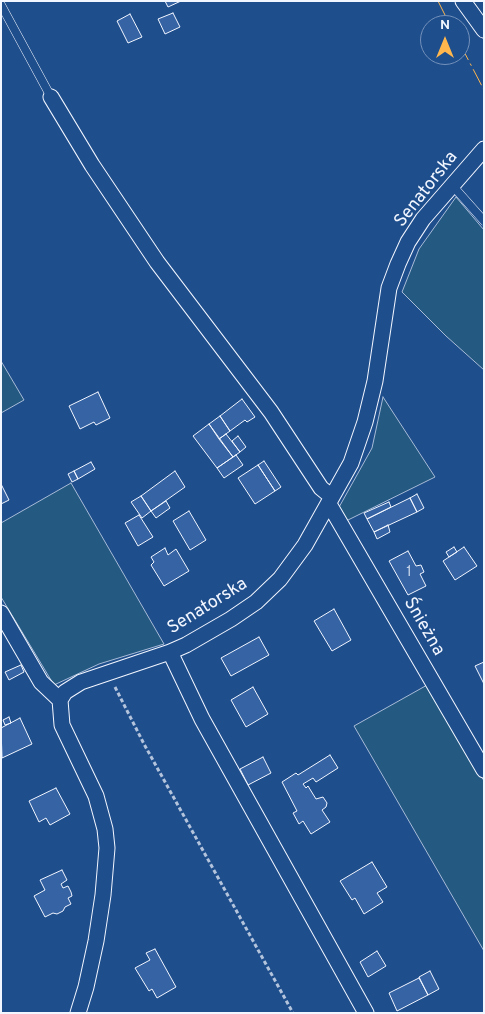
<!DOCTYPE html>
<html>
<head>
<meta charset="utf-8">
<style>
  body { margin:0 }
  #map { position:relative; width:485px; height:1014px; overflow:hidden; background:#1f4e8c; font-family:Overpass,sans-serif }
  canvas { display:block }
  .frame { position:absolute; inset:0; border:2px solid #f2f6ff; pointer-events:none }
  .north { position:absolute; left:420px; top:15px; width:50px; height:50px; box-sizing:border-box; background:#1f4e8c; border:1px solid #7391ba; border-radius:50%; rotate:0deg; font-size:14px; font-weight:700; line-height:20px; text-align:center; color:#f2f6ff }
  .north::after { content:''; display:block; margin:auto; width:18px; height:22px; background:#ffb74d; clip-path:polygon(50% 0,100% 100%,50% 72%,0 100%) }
</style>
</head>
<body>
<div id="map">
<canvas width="485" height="1014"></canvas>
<div class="frame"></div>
<div class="north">N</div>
</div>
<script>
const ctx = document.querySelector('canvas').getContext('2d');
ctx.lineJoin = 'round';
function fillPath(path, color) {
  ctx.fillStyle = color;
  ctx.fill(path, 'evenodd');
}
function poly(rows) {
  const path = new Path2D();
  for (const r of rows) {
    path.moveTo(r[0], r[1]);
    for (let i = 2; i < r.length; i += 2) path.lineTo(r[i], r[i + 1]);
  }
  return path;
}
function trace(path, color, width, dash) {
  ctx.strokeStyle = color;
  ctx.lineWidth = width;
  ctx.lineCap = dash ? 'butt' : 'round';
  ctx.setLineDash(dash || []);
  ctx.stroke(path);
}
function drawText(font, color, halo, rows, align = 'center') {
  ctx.font = font + ' Overpass,sans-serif';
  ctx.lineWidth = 4;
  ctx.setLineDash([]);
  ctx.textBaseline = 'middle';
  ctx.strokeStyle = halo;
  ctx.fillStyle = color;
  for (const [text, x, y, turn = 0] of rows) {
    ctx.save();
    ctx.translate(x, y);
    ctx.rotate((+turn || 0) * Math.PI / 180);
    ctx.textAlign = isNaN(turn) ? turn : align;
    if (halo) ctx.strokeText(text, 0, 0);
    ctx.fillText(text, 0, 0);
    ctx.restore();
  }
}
const green = poly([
  [456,197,484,230,484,370,446,336,402,292,419,249,456,197],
  [1,361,24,400,1,413,1,361],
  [383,397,435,477,346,521,338,509,372,448,383,397],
  [71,483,164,644,99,664,54,685,1,597,1,523,71,483],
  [429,684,484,781,484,951,354,726,429,684]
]);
const building = poly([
  [165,1,181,1,168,7,165,1],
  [173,13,180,27,165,34,158,19,173,13],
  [130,14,142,37,128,43,117,21,130,14],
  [98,392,110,418,96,425,94,422,80,429,69,406,98,392],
  [242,399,255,417,247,422,245,420,230,431,220,416,242,399],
  [220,416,230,431,219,439,209,424,220,416],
  [209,424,233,457,217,468,193,436,209,424],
  [226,434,240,452,233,457,219,439,226,434],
  [238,436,246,447,240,452,232,441,238,436],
  [236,455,243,465,224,478,217,468,236,455],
  [264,461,281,487,275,491,258,465,264,461],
  [91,462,95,469,78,479,74,471,91,462],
  [258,465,275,491,255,504,238,478,258,465],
  [74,471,78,479,72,482,68,474,74,471],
  [175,471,185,487,151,511,141,496,175,471],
  [1,484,9,500,1,504,1,484],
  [417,494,424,508,417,512,410,498,417,494],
  [141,496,151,511,142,518,131,502,141,496],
  [410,498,417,512,374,532,367,519,410,498],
  [166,501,170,508,156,518,151,511,166,501],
  [389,502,391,507,367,519,364,513,389,502],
  [189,511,206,540,190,550,173,521,189,511],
  [139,515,153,537,138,546,125,523,139,515],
  [388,525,390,532,377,539,374,532,388,525],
  [454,547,457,552,449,557,446,552,454,547],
  [464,547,477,566,455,580,443,561,464,547],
  [165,548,168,555,176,549,189,571,164,586,151,565,154,562,151,557,165,548],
  [408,551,416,566,421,565,424,572,420,574,426,586,408,595,389,561,408,551],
  [334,609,351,640,332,651,314,621,334,609],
  [259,637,269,655,231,676,221,658,259,637],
  [484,662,484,684,475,666,484,662],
  [21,665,24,672,9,680,5,672,21,665],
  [253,687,268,714,246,727,231,700,253,687],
  [9,717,11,723,5,725,3,720,9,717],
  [20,718,32,744,2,758,1,728,20,718],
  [330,755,338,768,316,782,313,778,303,784,306,788,308,786,316,799,323,797,327,803,326,807,322,810,330,822,311,834,303,821,299,824,293,813,297,811,282,782,296,773,298,775,330,755],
  [263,757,271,773,248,785,240,769,263,757],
  [56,788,70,814,50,825,46,818,39,822,29,801,56,788],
  [372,862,387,887,377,893,383,902,364,914,355,898,352,900,340,881,372,862],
  [62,870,67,880,61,884,63,888,68,886,71,892,72,896,68,898,71,904,65,907,63,911,57,914,53,913,45,917,34,896,45,890,40,880,62,870],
  [155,949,176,987,157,998,152,989,149,991,135,968,150,960,146,953,155,949],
  [377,951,386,966,368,977,360,962,377,951],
  [430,971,439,989,428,995,419,977,430,971],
  [419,978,428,995,397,1011,389,993,419,978]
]);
const path = poly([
  [115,687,144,744,293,1013]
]);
const service = poly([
  [1,5,51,97],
  [452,185,484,221]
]);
const minor = poly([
  [463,1,484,30],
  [51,97,92,165,157,262,271,412,321,488,332,497],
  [329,504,484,770],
  [1,613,41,682,60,700],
  [170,652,202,719,366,1013],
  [78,1013,86,987,96,941,103,895,107,848,105,829,96,796,62,725,60,700,65,692,81,682,170,652,186,645,231,619,256,602,280,579,305,545,351,463,365,422,375,381,389,288,398,264,408,242,423,219,484,149]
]);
const power = poly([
  [438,1,450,25],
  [460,44,484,90]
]);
const numberNames = [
  ["1",409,573]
];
const streetNames = [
  ["Senatorska",427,190,-52],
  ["Senatorska",208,607,-32],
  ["Śnieżna",423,627,60]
];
fillPath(green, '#245a82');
trace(green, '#a8bbd7', 1);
fillPath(building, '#3563a3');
trace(building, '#f2f6ff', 1);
trace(service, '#f2f6ff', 9);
trace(minor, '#f2f6ff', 17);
trace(path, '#b3c4dc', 3, [4, 2.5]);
trace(service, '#1f4e8c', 8);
trace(minor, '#1f4e8c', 15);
trace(power, '#ffb74d', 1, [18, 4, 2.5, 4]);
drawText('15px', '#c3d1e8', null, numberNames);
drawText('18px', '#f2f6ff', '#1f4e8c', streetNames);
</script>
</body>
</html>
